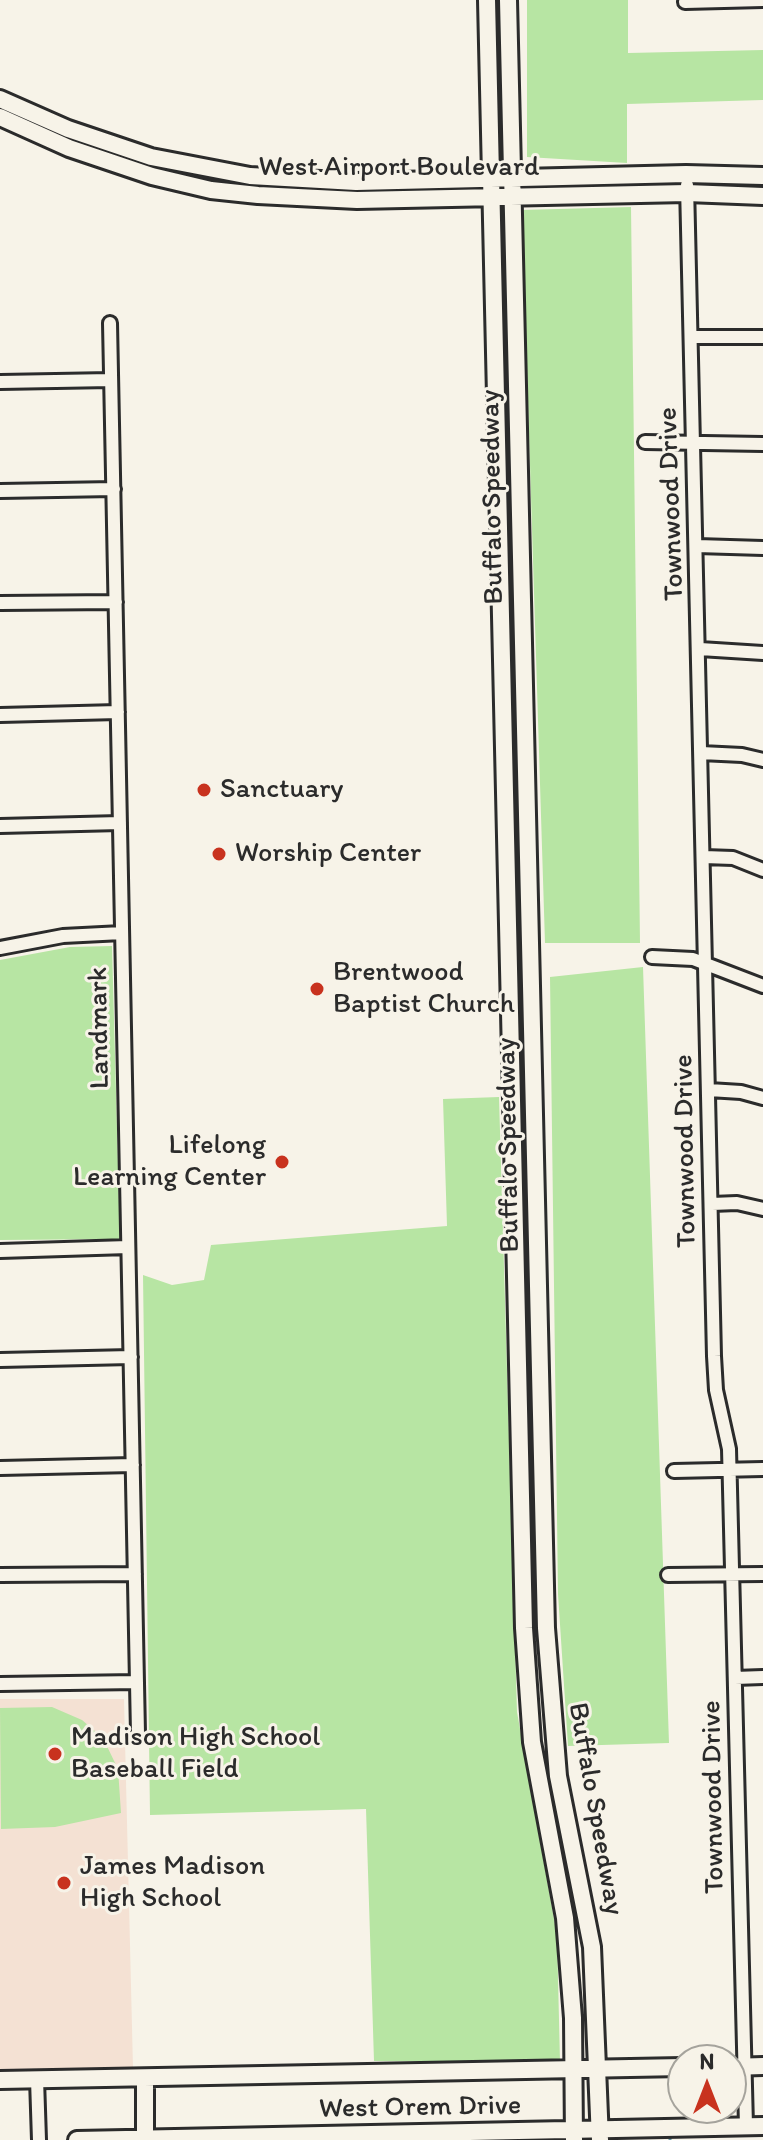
<!DOCTYPE html>
<html>
<head>
<meta charset="utf-8">
<style>
  body { margin:0 }
  #map { position:relative; width:763px; height:2140px; overflow:hidden; background:#f7f3e8; font-family:Itim,sans-serif }
  canvas { display:block }
  .north { position:absolute; left:667px; top:2044px; width:80px; height:80px; box-sizing:border-box; background:#f7f3e8; border:2px solid #a5a39c; border-radius:50%; rotate:0deg; font-size:22px; font-weight:700; line-height:32px; text-align:center; color:#2b2b2b }
  .north::after { content:''; display:block; margin:auto; width:28px; height:36px; background:#c8321e; clip-path:polygon(50% 0,100% 100%,50% 72%,0 100%) }
</style>
</head>
<body>
<div id="map">
<canvas width="763" height="2140"></canvas>
<div class="north">N</div>
</div>
<script>
const ctx = document.querySelector('canvas').getContext('2d');
ctx.lineJoin = 'round';
function fillPath(path, color) {
  ctx.fillStyle = color;
  ctx.fill(path, 'evenodd');
}
function poly(rows) {
  const path = new Path2D();
  for (const r of rows) {
    path.moveTo(r[0], r[1]);
    for (let i = 2; i < r.length; i += 2) path.lineTo(r[i], r[i + 1]);
  }
  return path;
}
function trace(path, color, width, dash) {
  ctx.strokeStyle = color;
  ctx.lineWidth = width;
  ctx.lineCap = dash ? 'butt' : 'round';
  ctx.setLineDash(dash || []);
  ctx.stroke(path);
}
function drawText(font, color, halo, rows, align = 'center') {
  ctx.font = font + ' Itim,sans-serif';
  ctx.lineWidth = 6;
  ctx.setLineDash([]);
  ctx.textBaseline = 'middle';
  ctx.strokeStyle = halo;
  ctx.fillStyle = color;
  for (const [text, x, y, turn = 0] of rows) {
    ctx.save();
    ctx.translate(x, y);
    ctx.rotate((+turn || 0) * Math.PI / 180);
    ctx.textAlign = isNaN(turn) ? turn : align;
    if (halo) ctx.strokeText(text, 0, 0);
    ctx.fillText(text, 0, 0);
    ctx.restore();
  }
}
const built = poly([
  [0,1699,124,1699,133,2068,0,2071]
]);
const green = poly([
  [527,0,628,0,628,53,763,50,763,100,627,104,627,163,527,157],
  [631,207,640,943,545,943,522,210],
  [112,946,120,1239,0,1240,0,960,70,947],
  [643,967,669,1743,568,1746,558,1594,550,977],
  [499,1097,517,1712,557,1936,560,2062,374,2061,366,1809,150,1815,143,1275,172,1285,204,1280,211,1245,447,1226,443,1099],
  [52,1707,82,1720,103,1738,118,1769,121,1813,55,1827,1,1829,0,1708]
]);
const stream = poly([
  [670,2138,670,2140]
]);
const minor = poly([
  [685,2,763,0],
  [687,185,714,1356,716,1390,729,1449,746,2126],
  [110,323,138,1733],
  [691,337,763,337],
  [0,382,111,380],
  [645,442,763,444],
  [0,491,114,489],
  [697,546,763,548],
  [0,603,116,602],
  [700,649,763,653],
  [0,715,118,712],
  [701,753,742,755,763,760],
  [0,826,120,823],
  [704,857,733,858,763,870],
  [0,948,63,936,122,933],
  [652,957,693,959,763,986],
  [709,1090,741,1092,763,1098],
  [712,1204,737,1203,763,1209],
  [0,1251,128,1247],
  [0,1360,131,1357],
  [0,1468,133,1465],
  [674,1471,763,1469],
  [0,1575,135,1574],
  [668,1575,763,1574],
  [735,1678,763,1677],
  [0,1684,137,1682],
  [37,2079,39,2140]
]);
const major = poly([
  [487,0,524,1628,532,1742,565,1918,573,2018,574,2140],
  [508,0,546,1628,558,1776,592,1947,600,2140],
  [0,99,68,129,151,157,250,176,356,182,686,174,763,176],
  [0,117,69,148,152,176,211,190,258,195,357,200,687,193,763,196],
  [731,2067,763,2066],
  [0,2080,683,2067],
  [145,2138,145,2079],
  [77,2140,763,2126]
]);
const markers = [
  [204,790,8,"#c8321e"],
  [219,854,8,"#c8321e"],
  [317,989,8,"#c8321e"],
  [282,1162,8,"#c8321e"],
  [55,1754,8,"#c8321e"],
  [64,1883,8,"#c8321e"]
];
const streetNames = [
  ["West Airport Boulevard",399,168],
  ["Buffalo Speedway",493,497,-91],
  ["Townwood Drive",672,504,-92],
  ["Landmark",100,1028,-91],
  ["Buffalo Speedway",509,1145,-91],
  ["Townwood Drive",686,1151,-91],
  ["Townwood Drive",714,1797,-91],
  ["Buffalo Speedway",595,1809,80],
  ["West Orem Drive",420,2108,-1]
];
const poiNames = [
  ["Sanctuary",220,790],
  ["Worship Center",235,854],
  ["Brentwood",333,973],
  ["Baptist Church",333,1005],
  ["Lifelong",266,1146,"right"],
  ["Learning Center",266,1178,"right"],
  ["Madison High School",71,1738],
  ["Baseball Field",71,1770],
  ["James Madison",80,1867],
  ["High School",80,1899]
];
fillPath(built, '#f4e1d3');
fillPath(green, '#b7e5a3');
trace(stream, '#6896a1', 3);
trace(minor, '#2b2b2b', 18);
trace(major, '#2b2b2b', 22);
trace(minor, '#f7f3e8', 12);
trace(major, '#f7f3e8', 16);
for (const [x, y, r, color] of markers) {
  const dot = new Path2D();
  dot.arc(x, y, r, 0, 2 * Math.PI);
  ctx.fillStyle = color;
  ctx.fill(dot);
  trace(dot, '#f7f3e8', 3);
}
drawText('28px', '#2b2b2b', '#f7f3e8', streetNames);
drawText('28px', '#2b2b2b', '#f7f3e8', poiNames, 'left');
</script>
</body>
</html>
